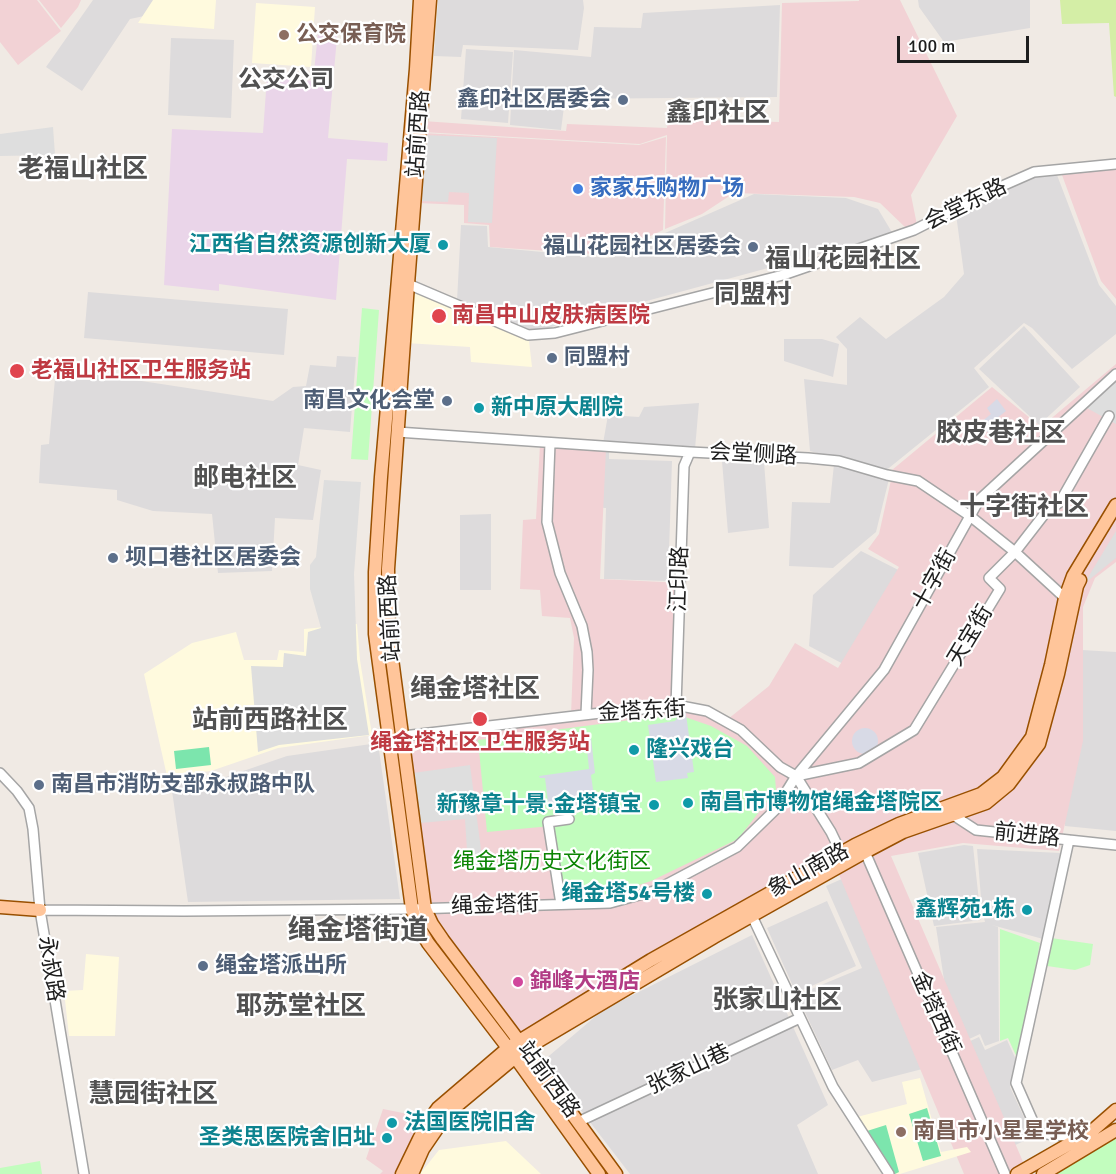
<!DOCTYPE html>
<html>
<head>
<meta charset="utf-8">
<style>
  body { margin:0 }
  #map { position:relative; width:1116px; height:1174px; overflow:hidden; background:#f0eae4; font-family:Signika,sans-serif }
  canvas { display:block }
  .scale { position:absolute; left:897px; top:36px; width:132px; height:27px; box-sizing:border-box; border:3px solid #1e1e1e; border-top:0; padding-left:8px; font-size:18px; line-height:21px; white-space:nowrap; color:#1e1e1e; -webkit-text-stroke:4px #fff; paint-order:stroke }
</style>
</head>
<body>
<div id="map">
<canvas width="1116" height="1174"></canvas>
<div class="scale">100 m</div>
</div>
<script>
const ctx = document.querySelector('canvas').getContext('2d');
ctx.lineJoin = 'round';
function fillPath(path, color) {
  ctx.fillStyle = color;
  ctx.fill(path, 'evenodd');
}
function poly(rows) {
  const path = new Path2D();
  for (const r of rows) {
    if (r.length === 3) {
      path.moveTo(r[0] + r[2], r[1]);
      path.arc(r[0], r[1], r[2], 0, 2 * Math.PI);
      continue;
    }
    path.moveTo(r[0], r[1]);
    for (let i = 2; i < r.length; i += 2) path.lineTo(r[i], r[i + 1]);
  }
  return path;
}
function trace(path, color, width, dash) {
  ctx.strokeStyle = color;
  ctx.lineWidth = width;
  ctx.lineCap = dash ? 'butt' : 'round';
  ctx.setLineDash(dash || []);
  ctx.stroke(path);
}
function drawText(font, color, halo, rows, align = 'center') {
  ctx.font = font + ' Signika,"Noto Sans SC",sans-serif';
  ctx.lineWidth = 4.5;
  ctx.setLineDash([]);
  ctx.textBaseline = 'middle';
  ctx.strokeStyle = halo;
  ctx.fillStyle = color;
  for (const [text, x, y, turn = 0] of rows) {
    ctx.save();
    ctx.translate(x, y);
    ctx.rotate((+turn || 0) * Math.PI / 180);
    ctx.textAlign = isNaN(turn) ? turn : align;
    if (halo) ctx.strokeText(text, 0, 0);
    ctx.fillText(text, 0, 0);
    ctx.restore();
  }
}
const residential = poly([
  [93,0,169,0,168,11,130,19,82,91,46,67],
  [438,0,583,0,584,8,578,50,463,45,461,57,434,56],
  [918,0,1030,0,1030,28,944,42,919,7],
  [780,5,777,97,565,99,561,130,510,125,514,50,591,57,594,27,641,28,643,13],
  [171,38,234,40,231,118,168,115],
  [466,49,513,52,508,123,461,119],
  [1057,175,1099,285,1116,306,1116,334,1072,369,1032,328,1024,323,974,368,989,387,884,472,810,451,804,379,847,385,847,349,836,337,860,317,886,339,944,297,964,274,956,214,1036,176],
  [754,194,846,198,878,209,893,234,529,333,457,301,461,225,487,226,488,247,608,258],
  [88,292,288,309,284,355,84,338],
  [1024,326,1080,387,1039,425,979,369],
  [784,339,822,339,839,344,833,377,784,361],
  [337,356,356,357,350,432,304,428,298,465,321,470,313,520,275,518,272,571,218,573,212,514,153,511,117,500,117,490,39,483,41,445,49,444,56,368,273,401,293,387,306,386,310,365,336,367],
  [699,403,695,449,609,443,609,459,672,461,668,581,604,579,606,508,565,506,586,618,552,521,602,449,608,415,639,417,644,407],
  [722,461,764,462,769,528,728,533],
  [834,464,889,479,876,532,833,568,789,566,792,502,830,503],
  [491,514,491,590,460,590,460,515],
  [861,551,922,582,870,678,809,646,813,595],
  [1082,650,1116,652,1116,831,1065,826,1066,730],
  [378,743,400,899,188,902,171,784,220,779,287,756],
  [964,845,973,846,981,920,934,926,918,853],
  [977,849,1061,853,1043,939,992,925,998,927,999,1041,985,1046,980,1034,954,1046,936,927,985,922,982,910],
  [853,874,934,1066,872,1082,858,1060,832,1070,797,995,862,968,826,886],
  [827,901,856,966,796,993,767,928],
  [752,935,828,1105,797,1125,818,1174,630,1174,543,1061,603,1010],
  [979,1037,985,1050,1007,1040,1017,1062,1010,1087,1033,1137,1002,1151,955,1048]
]);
const commercial = poly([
  [0,0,37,0,61,31,18,65,0,42],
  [39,0,81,0,78,7,61,28],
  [859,0,900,0,957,116,911,195,917,225,907,229,880,203,854,197,734,193,702,214,665,229,667,135,640,144,422,132,423,121,566,131,567,124,667,128,668,119,779,122,782,3,859,1],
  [423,133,639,145,666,137,663,230,610,255,490,247,489,225,464,223,464,205,418,203],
  [1116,169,1116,299,1101,281,1062,175],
  [1116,364,1116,562,1095,578,1083,607,1083,741,1059,851,963,843,891,856,1024,1164,1006,1174,964,1174,835,865,515,1050,408,915,383,734,571,715,574,638,570,618,542,616,540,590,520,589,523,520,536,519,540,444,606,449,600,579,683,583,679,703,728,719,769,686,795,643,838,668,899,567,868,549,879,534,891,480,892,470,992,387,1041,427],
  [383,1109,433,1119,408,1174,380,1174,383,1171,366,1159]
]);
const industrial = poly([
  [319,24,338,26,328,138,388,143,387,161,347,159,336,300,219,284,219,291,164,285,172,129,263,133,267,77,313,81]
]);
const education = poly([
  [153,0,216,0,214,29,138,23],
  [256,3,315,7,311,67,252,63],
  [411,291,529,341,532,367,471,362,470,347,406,343],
  [357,624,360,660,372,735,278,748,211,771,167,776,144,674,192,643,236,632,244,660,277,660,279,650,304,652,304,629],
  [86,954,119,957,115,1036,69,1036,64,991,83,990],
  [920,1078,941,1152,967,1147,971,1152,900,1174,894,1174,857,1117,907,1104,902,1082],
  [506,1141,541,1174,420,1174,439,1150]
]);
const grass = poly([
  [1060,0,1116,0,1116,97,1114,96,1109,23,1062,24]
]);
const park = poly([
  [362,308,379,310,368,460,351,459],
  [682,716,711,726,747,746,775,777,776,790,738,839,651,881,608,895,561,897,551,826,487,832,478,740,646,718],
  [1000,929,1040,943,1018,1060,1008,1038,1000,1041],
  [1051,938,1093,944,1090,965,1075,970,1047,966],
  [1116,1138,1116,1174,1049,1174],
  [40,1161,42,1174,0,1174,0,1168]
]);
const pitch = poly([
  [209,747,211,765,176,769,174,751],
  [927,1108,941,1156,923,1161,909,1114],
  [886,1125,899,1172,895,1174,867,1131]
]);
const parking = poly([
  [53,127,55,155,0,156,0,134],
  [423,135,497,138,492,223,468,222,469,193,449,192,448,202,420,201],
  [1116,378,1116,424,1085,407],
  [324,480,361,482,354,574,357,659,369,735,279,745,258,752,251,666,283,667,284,653,306,656,308,632,321,628,310,589,310,565,316,557],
  [1116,531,1116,558,1084,584],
  [470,765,483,865,468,866,465,819,420,823,413,773]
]);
const plaza = poly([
  [997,399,1006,411,996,419,1001,425,990,435,980,423,991,414,987,408],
  [685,707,694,772,687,773,688,778,656,782,648,725,675,721],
  [865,741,13],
  [591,738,595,773,591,775,595,804,549,810,545,778,540,778,539,776,589,769,586,739]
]);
const minor = poly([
  [408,284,528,335,555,333,783,275,914,230,993,190,1034,172,1116,164],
  [397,432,690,452,808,458,839,461,887,475,918,481,970,516,1015,552,1065,598],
  [550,443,547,522,560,573,582,626,587,652,588,670,586,714],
  [676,706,684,466,690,452],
  [403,736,618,711,681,706,707,711,741,730,780,767,796,776,831,832,843,857],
  [0,773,17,791,29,808,33,829,40,910,84,1174],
  [796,776,859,763,914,730,1000,589,989,578,1015,552,1046,512,1060,502,1109,416],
  [952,812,953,815,976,830,1116,845],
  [865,852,1005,1174],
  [561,904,548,822,569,819],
  [40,910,184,911,412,909,610,903,654,891,737,847,775,810,796,776,884,670,979,500,1116,374],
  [752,916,833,1087,889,1174],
  [578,1122,800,1018],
  [1064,1136,1038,1133,1016,1083,1069,840]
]);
const major = poly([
  [420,0,416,69,381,477,375,572,375,634,412,909,417,924,428,943,515,1057,599,1174],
  [430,0,408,284,388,569,389,636,425,909,432,924,443,940,513,1033,616,1174],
  [0,907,40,910],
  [402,1174,419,1139,430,1119,438,1108,508,1048,519,1041,651,960,855,845,899,824,981,794,1003,777,1032,737,1051,665,1065,598,1073,576,1116,505],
  [412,1174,423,1149,447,1114,525,1049,714,937,865,852,903,832,986,803,1009,784,1039,744,1058,674,1077,586,1080,580],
  [1017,1174,1092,1131,1116,1110],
  [1043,1174,1116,1130]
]);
const markers = [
  [284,35,6,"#8d6e63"],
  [623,100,6,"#5c6f8a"],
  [578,189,6,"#3f7fe0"],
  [443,245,6,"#0f9aa8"],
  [753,247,6,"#5c6f8a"],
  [439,316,8,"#e0444e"],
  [552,358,6,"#5c6f8a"],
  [17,371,8,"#e0444e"],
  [447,401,6,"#5c6f8a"],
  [479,408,6,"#0f9aa8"],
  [113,558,6,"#5c6f8a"],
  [480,719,8,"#e0444e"],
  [634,750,6,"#0f9aa8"],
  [39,785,6,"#5c6f8a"],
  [688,803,6,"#0f9aa8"],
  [654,805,6,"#0f9aa8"],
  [707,894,6,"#0f9aa8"],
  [1027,910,6,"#0f9aa8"],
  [203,966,6,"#5c6f8a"],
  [518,982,6,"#d1479c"],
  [392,1123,6,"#0f9aa8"],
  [901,1132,6,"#8d6e63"],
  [387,1138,6,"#0f9aa8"]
];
const educationNames = [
  ["公交保育院",296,35],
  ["南昌市小星星学校",913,1132]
];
const serviceNames = [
  ["鑫印社区居委会",611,100,"right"],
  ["福山花园社区居委会",741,247,"right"],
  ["同盟村",564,358],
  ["南昌文化会堂",435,401,"right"],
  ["坝口巷社区居委会",125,558],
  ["南昌市消防支部永叔路中队",51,785],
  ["绳金塔派出所",215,966]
];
const streetNames = [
  ["站前西路",419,134,-86],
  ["会堂东路",966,205,-26],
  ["会堂侧路",753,455,3],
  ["江印路",680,579,-88],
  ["十字街",935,580,-61],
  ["站前西路",391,618,-93],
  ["天宝街",971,636,-59],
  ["金塔东街",642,712,-3],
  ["前进路",1027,836,6],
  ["象山南路",809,871,-29],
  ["绳金塔街",495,906,-2],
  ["永叔路",50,969,81],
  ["金塔西街",935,1013,66],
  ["张家山巷",689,1070,-25],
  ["站前西路",548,1080,54]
];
const shopNames = [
  ["家家乐购物广场",590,189]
];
const cultureNames = [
  ["江西省自然资源创新大厦",431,245],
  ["新中原大剧院",491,408,"left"],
  ["隆兴戏台",646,750,"left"],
  ["南昌市博物馆绳金塔院区",700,803,"left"],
  ["新豫章十景·金塔镇宝",642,805],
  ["绳金塔54号楼",695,894],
  ["鑫辉苑1栋",1015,910],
  ["法国医院旧舍",404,1123,"left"],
  ["圣类思医院舍旧址",375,1138]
];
const healthNames = [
  ["南昌中山皮肤病医院",452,316],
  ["老福山社区卫生服务站",31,371],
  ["绳金塔社区卫生服务站",480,743,"center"]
];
const parkNames = [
  ["绳金塔历史文化街区",552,862]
];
const hotelNames = [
  ["錦峰大酒店",530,982]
];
const neighbourhoodNames = [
  ["公交公司",286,81]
];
const quarterNames = [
  ["鑫印社区",718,114],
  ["老福山社区",83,170],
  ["福山花园社区",843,260],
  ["同盟村",753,296],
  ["胶皮巷社区",1001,434],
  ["邮电社区",245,479],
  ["十字街社区",1024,508],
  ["绳金塔社区",475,690],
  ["站前西路社区",270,721],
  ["张家山社区",777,1001],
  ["耶苏堂社区",301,1007],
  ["慧园街社区",153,1095]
];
const districtNames = [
  ["绳金塔街道",358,932]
];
fillPath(residential, '#dddbdc');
fillPath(commercial, '#f2d2d5');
fillPath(industrial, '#ead5e9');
fillPath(education, '#fffade');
fillPath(grass, '#d4eea6');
fillPath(park, '#c2fdbe');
fillPath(pitch, '#7ce5ad');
fillPath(parking, '#dedede');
fillPath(plaza, '#d8dae6');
trace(minor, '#a5a5a5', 12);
trace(major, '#995000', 15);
trace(minor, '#fff', 9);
trace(major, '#ffc59a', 12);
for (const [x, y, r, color] of markers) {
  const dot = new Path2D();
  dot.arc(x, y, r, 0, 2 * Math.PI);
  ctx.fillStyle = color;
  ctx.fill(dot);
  trace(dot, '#fff', 2);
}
drawText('bold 22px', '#785e54', '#fff', educationNames, 'left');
drawText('bold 22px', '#4e5e75', '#fff', serviceNames, 'left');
drawText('22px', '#1e1e1e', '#fff', streetNames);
drawText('bold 22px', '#366cbe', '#fff', shopNames, 'left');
drawText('bold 22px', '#0d838f', '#fff', cultureNames, 'right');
drawText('bold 22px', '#be3a42', '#fff', healthNames, 'left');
drawText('22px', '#0c8504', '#fff', parkNames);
drawText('bold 22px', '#b23c85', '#fff', hotelNames, 'left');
drawText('bold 24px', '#515151', '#fff', neighbourhoodNames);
drawText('bold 26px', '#515151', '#fff', quarterNames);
drawText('bold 28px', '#515151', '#fff', districtNames);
</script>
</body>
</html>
